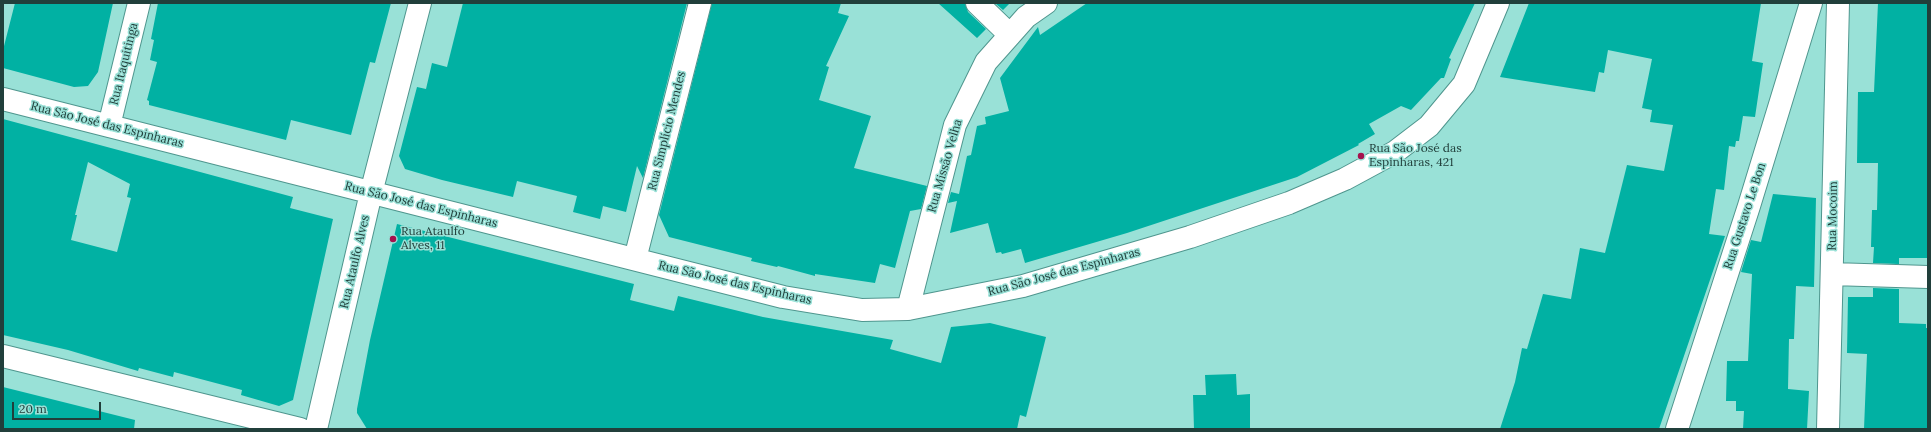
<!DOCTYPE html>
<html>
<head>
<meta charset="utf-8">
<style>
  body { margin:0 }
  #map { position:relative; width:1931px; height:432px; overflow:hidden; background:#99e1d7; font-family:Lora,serif }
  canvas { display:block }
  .frame { position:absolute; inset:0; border:4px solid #213f3b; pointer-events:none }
  .scale { position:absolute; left:12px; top:402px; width:89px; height:18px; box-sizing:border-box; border:2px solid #213f3b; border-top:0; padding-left:5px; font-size:12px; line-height:14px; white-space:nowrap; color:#213f3b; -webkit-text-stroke:3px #99e1d7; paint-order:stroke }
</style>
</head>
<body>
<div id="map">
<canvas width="1931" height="432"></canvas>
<div class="frame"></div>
<div class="scale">20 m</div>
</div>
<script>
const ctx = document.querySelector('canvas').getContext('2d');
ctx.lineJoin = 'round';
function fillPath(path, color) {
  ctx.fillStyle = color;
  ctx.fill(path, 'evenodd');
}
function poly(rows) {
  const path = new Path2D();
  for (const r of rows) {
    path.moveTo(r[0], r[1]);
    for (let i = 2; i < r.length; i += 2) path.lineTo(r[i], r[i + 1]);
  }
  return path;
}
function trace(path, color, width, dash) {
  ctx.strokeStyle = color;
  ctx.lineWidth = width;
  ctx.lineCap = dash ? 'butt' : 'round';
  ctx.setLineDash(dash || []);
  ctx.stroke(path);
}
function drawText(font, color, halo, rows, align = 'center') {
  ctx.font = font + ' Lora,serif';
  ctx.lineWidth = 3;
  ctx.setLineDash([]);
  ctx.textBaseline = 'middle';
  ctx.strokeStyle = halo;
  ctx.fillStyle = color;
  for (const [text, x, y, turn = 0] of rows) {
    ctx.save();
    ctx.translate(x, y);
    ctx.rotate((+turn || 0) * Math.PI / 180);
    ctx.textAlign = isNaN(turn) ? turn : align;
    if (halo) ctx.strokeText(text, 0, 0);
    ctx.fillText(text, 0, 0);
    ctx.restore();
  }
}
const building = poly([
  [15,3,113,3,98,72,88,86,74,87,3,68,3,50],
  [158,3,391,3,375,63,370,62,351,135,291,120,286,140,149,105,149,101,147,100,157,62,150,60,154,40,151,39],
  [463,3,687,3,643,178,637,166,626,212,603,206,600,219,573,212,577,196,517,181,513,197,442,180,405,169,399,156,417,87,426,89,432,63,447,67],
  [712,3,841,3,838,13,849,16,826,66,829,67,819,100,871,116,854,168,927,186,921,209,910,211,895,268,880,264,875,283,815,274,815,276,778,266,777,267,751,261,752,258,669,237,659,215],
  [938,3,965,3,968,12,986,29,977,38],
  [995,3,1010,3,1003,10],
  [1087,3,1475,3,1449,58,1451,59,1444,78,1441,78,1411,110,1401,106,1369,124,1375,134,1358,144,1359,145,1297,177,1127,233,1025,263,1021,249,1002,254,1001,252,996,253,988,223,950,233,957,201,948,203,951,192,959,194,967,156,971,155,977,126,986,124,985,117,1009,111,1000,78,1038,27,1040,35],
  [1529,3,1761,3,1752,61,1763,63,1755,117,1743,116,1739,141,1736,141,1735,147,1729,146,1724,190,1716,189,1709,234,1725,236,1659,429,1500,429,1515,382,1522,348,1527,349,1543,294,1571,299,1580,248,1605,253,1627,165,1664,171,1673,125,1650,122,1652,110,1642,108,1652,59,1608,50,1604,73,1599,72,1595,92,1500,77],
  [1878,3,1928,3,1928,258,1899,258,1899,264,1873,263,1874,247,1871,247,1872,210,1877,210,1878,163,1857,163,1858,92,1874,92],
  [3,119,293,197,290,208,333,219,293,400,279,406,241,395,242,390,174,372,173,377,139,368,138,371,68,350,3,335],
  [88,162,130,184,127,197,131,198,117,252,71,240,77,215,75,215],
  [1773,194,1816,198,1814,287,1796,286,1794,339,1789,339,1788,389,1809,391,1807,429,1743,429,1744,411,1736,411,1736,401,1726,401,1727,361,1748,361,1752,274,1741,272,1751,240,1761,242],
  [397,224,634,284,630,300,674,311,678,296,763,317,893,340,890,349,941,363,951,327,990,323,1046,337,1026,417,1020,415,1017,429,367,429,357,413,357,409,370,340],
  [1873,288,1899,289,1899,323,1926,324,1926,328,1928,328,1928,429,1864,429,1867,354,1847,353,1848,297,1873,297],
  [1236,374,1237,395,1250,394,1250,429,1194,429,1193,395,1206,395,1205,375],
  [3,387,135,420,134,429,3,429]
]);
const street = poly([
  [977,3,1010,35],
  [3,99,783,297,862,310,908,309,1023,286,1190,237,1289,203,1345,179,1395,152,1429,126,1464,84,1498,3],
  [109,126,139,3],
  [635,259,700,3],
  [1832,274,1928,277],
  [908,309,955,125,986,62,1026,17,1046,3],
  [3,356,300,429],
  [316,429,371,193,420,3],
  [1677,429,1749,206,1811,3],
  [1828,429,1838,3]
]);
const markers = [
  [1361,156,4,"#a5114d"],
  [393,239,4,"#a5114d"]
];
const streetNames = [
  ["Rua Itaquitinga",124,64,-76],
  ["Rua São José das Espinharas",107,125,14],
  ["Rua Simplício Mendes",667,131,-76],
  ["Rua Missão Velha",945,166,-74],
  ["Rua São José das Espinharas",421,205,14],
  ["Rua Gustavo Le Bon",1745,216,-72],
  ["Rua Mocoim",1833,216,-89],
  ["Rua Ataulfo Alves",355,262,-77],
  ["Rua São José das Espinharas",1064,272,-15],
  ["Rua São José das Espinharas",735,283,13]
];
const poiNames = [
  ["Rua São José das",1369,149],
  ["Espinharas, 421",1369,163],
  ["Rua Ataulfo",401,232],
  ["Alves, 11",401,246]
];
fillPath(building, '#01b1a3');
trace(street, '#4f968e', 24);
trace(street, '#fff', 22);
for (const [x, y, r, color] of markers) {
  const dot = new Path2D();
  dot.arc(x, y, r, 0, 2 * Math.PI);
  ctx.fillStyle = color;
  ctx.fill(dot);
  trace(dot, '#99e1d7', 1.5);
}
drawText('12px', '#213f3b', '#99e1d7', streetNames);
drawText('12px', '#213f3b', '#99e1d7', poiNames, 'left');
</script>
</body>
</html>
